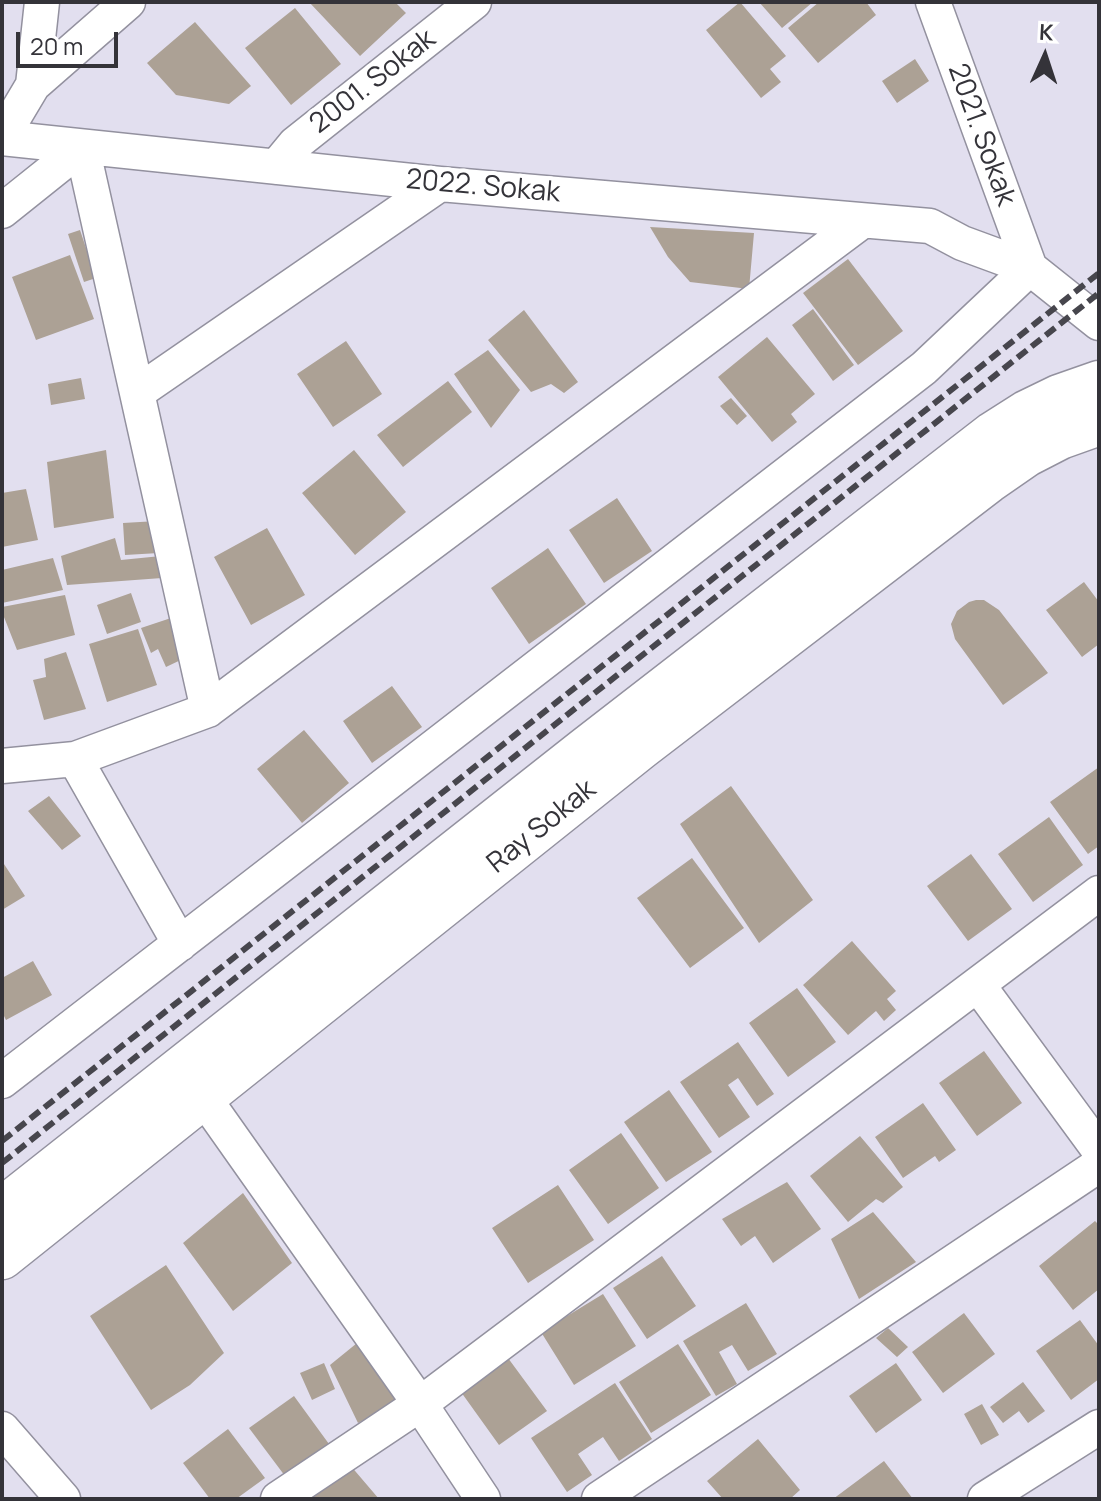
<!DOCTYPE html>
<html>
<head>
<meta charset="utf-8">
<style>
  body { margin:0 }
  #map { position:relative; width:1101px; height:1501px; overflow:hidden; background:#e2dfef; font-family:Manrope,sans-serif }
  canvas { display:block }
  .frame { position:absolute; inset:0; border:4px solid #343339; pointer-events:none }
  .north { position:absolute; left:1005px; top:16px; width:80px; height:80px; -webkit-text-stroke:6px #fff; paint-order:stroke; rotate:3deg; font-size:22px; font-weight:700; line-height:32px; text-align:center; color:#343339 }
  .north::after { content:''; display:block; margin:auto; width:28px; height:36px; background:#343339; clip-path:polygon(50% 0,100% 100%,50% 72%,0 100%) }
  .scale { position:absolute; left:16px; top:32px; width:102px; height:36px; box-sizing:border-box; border:4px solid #343339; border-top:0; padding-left:10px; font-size:24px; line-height:28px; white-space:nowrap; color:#343339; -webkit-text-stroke:6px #fff; paint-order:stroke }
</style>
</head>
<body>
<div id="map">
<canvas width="1101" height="1501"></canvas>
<div class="frame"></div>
<div class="north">K</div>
<div class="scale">20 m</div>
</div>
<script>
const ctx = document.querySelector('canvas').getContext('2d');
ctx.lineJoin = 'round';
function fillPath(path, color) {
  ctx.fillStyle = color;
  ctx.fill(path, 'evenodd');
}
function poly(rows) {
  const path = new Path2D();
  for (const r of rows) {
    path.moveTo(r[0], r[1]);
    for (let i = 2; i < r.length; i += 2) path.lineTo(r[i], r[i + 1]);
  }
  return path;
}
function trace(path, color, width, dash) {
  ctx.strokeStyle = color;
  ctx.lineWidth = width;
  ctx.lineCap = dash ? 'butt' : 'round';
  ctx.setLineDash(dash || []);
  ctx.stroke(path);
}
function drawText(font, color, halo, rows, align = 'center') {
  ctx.font = font + ' Manrope,sans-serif';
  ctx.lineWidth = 8;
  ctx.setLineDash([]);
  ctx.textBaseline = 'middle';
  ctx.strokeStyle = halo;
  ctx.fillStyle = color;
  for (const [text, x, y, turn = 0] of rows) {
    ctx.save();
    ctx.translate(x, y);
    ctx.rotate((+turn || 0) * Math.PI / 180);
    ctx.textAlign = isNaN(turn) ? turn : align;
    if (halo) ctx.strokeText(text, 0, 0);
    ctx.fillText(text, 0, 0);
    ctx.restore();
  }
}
const building = poly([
  [309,2,395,2,406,13,360,56],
  [740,2,786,56,770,69,781,82,761,98,706,30],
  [759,2,813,2,782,28],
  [819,2,866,2,876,15,818,63,788,28],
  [295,8,341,64,291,105,245,48],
  [195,22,251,86,229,104,176,95,147,63],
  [915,59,929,81,897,103,882,81],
  [650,227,754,233,749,289,690,282,668,257],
  [80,230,96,278,84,282,68,234],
  [70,255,94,319,36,340,12,277],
  [848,259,903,331,858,365,803,293],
  [813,309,854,365,833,381,792,325],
  [524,310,578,382,564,393,551,384,531,392,488,340],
  [767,337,815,394,791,414,797,422,772,442,718,377],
  [346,341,382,394,333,427,297,374],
  [488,350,520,390,491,428,454,374],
  [81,378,85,399,51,405,48,384],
  [448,381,472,412,403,467,377,435],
  [731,398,747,416,737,425,720,406],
  [106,450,114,518,54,528,47,462],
  [354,450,406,512,355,555,302,493],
  [26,489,38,540,2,547,2,493],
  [617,498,652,551,604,583,569,530],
  [157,521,159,553,125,555,123,523],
  [267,528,305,595,251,625,214,557],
  [115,538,121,560,161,556,162,578,67,585,61,556],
  [548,548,586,604,529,644,491,588],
  [53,558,63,590,2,603,2,570],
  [1084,582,1099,602,1099,644,1082,657,1046,610],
  [131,593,141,622,107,634,97,605],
  [65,595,75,635,17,650,2,612,2,607],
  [976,600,984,600,999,610,1048,673,1003,705,955,639,951,624,957,611,969,602],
  [174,617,187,657,166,667,158,649,151,653,141,628],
  [138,629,157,685,107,702,89,644],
  [66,652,86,709,44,720,33,680,46,677,44,659],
  [392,686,422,727,372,763,343,721],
  [304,730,349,783,302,823,257,769],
  [1099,767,1099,846,1088,854,1050,802],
  [731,786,813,900,759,943,680,824],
  [49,796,81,836,62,850,28,811],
  [1049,817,1083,865,1033,902,998,854],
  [971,854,1012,909,968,941,927,886],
  [692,858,744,928,690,968,637,898],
  [2,861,25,896,2,910],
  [852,941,896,991,887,999,896,1010,884,1021,876,1011,848,1035,803,985],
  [33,961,52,995,6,1020,2,1012,2,978],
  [797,988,836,1042,788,1077,749,1023],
  [738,1042,774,1094,757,1106,738,1078,728,1085,750,1117,719,1138,680,1082],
  [984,1051,1022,1103,977,1136,939,1083],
  [669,1090,712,1152,666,1182,624,1122],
  [923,1103,956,1150,939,1162,935,1156,903,1178,875,1137],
  [621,1133,659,1188,608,1224,569,1170],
  [860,1136,903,1187,883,1203,876,1199,848,1222,810,1176],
  [787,1182,821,1229,773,1263,755,1236,741,1246,722,1219],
  [558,1185,594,1240,528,1283,492,1228],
  [243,1193,292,1263,233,1311,183,1243],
  [873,1212,916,1262,859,1299,831,1239],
  [1095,1221,1099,1225,1099,1289,1073,1310,1039,1266],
  [662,1256,696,1306,647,1339,613,1288],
  [166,1265,224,1353,190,1385,151,1410,90,1316],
  [603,1294,636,1346,574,1385,541,1332],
  [746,1303,777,1354,748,1371,732,1345,719,1352,737,1384,716,1396,683,1341],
  [964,1313,995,1354,943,1393,912,1352],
  [1080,1320,1099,1346,1099,1379,1071,1400,1036,1351],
  [888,1328,908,1347,897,1357,876,1338],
  [362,1339,402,1402,358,1423,330,1365],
  [678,1344,711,1395,651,1433,619,1382],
  [508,1358,547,1411,499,1445,461,1392],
  [324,1363,335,1389,312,1400,300,1373],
  [896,1363,922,1400,876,1433,849,1396],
  [1023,1382,1045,1411,1028,1423,1019,1411,1003,1423,990,1407],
  [615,1383,652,1439,619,1461,603,1437,578,1454,592,1475,567,1492,531,1438],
  [294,1396,329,1444,285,1476,249,1428],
  [982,1404,999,1435,981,1445,964,1414],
  [228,1429,265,1478,236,1499,210,1499,183,1463],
  [758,1439,800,1490,790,1499,723,1499,707,1481],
  [884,1461,913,1499,833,1499],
  [350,1465,379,1499,310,1499]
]);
const street = poly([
  [933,2,1030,268],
  [33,85,42,2],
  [2,137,33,85,128,2],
  [2,138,440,184,930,226,962,243,1030,268,1099,323],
  [276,167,295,144,474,2],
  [2,211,82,147,208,710],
  [138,392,440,184],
  [75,759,180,944],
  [2,766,75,759,208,710,861,222],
  [978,985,1099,1150],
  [2,1081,924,368,1030,268],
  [204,1098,420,1404,483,1499],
  [2,1429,63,1499],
  [278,1499,420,1404,1099,893],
  [599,1499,1099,1165],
  [985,1499,1099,1427]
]);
const secondary = poly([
  [2,1210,585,750,993,434,1026,413,1059,397,1099,383],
  [2,1257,641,747,988,481,1027,454,1060,437,1099,423]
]);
const rail = poly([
  [2,1141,1099,273],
  [2,1163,1099,293]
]);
const streetNames = [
  ["2001. Sokak",373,82,-38],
  ["2021. Sokak",981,135,70],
  ["2022. Sokak",483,187,5],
  ["Ray Sokak",542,827,-39]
];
fillPath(building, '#aca195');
trace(street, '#93919f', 37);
trace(secondary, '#93919f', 47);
trace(street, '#fff', 34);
trace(secondary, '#fff', 44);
trace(rail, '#47464d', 6, [12, 6]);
drawText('28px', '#343339', '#fff', streetNames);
</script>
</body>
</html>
